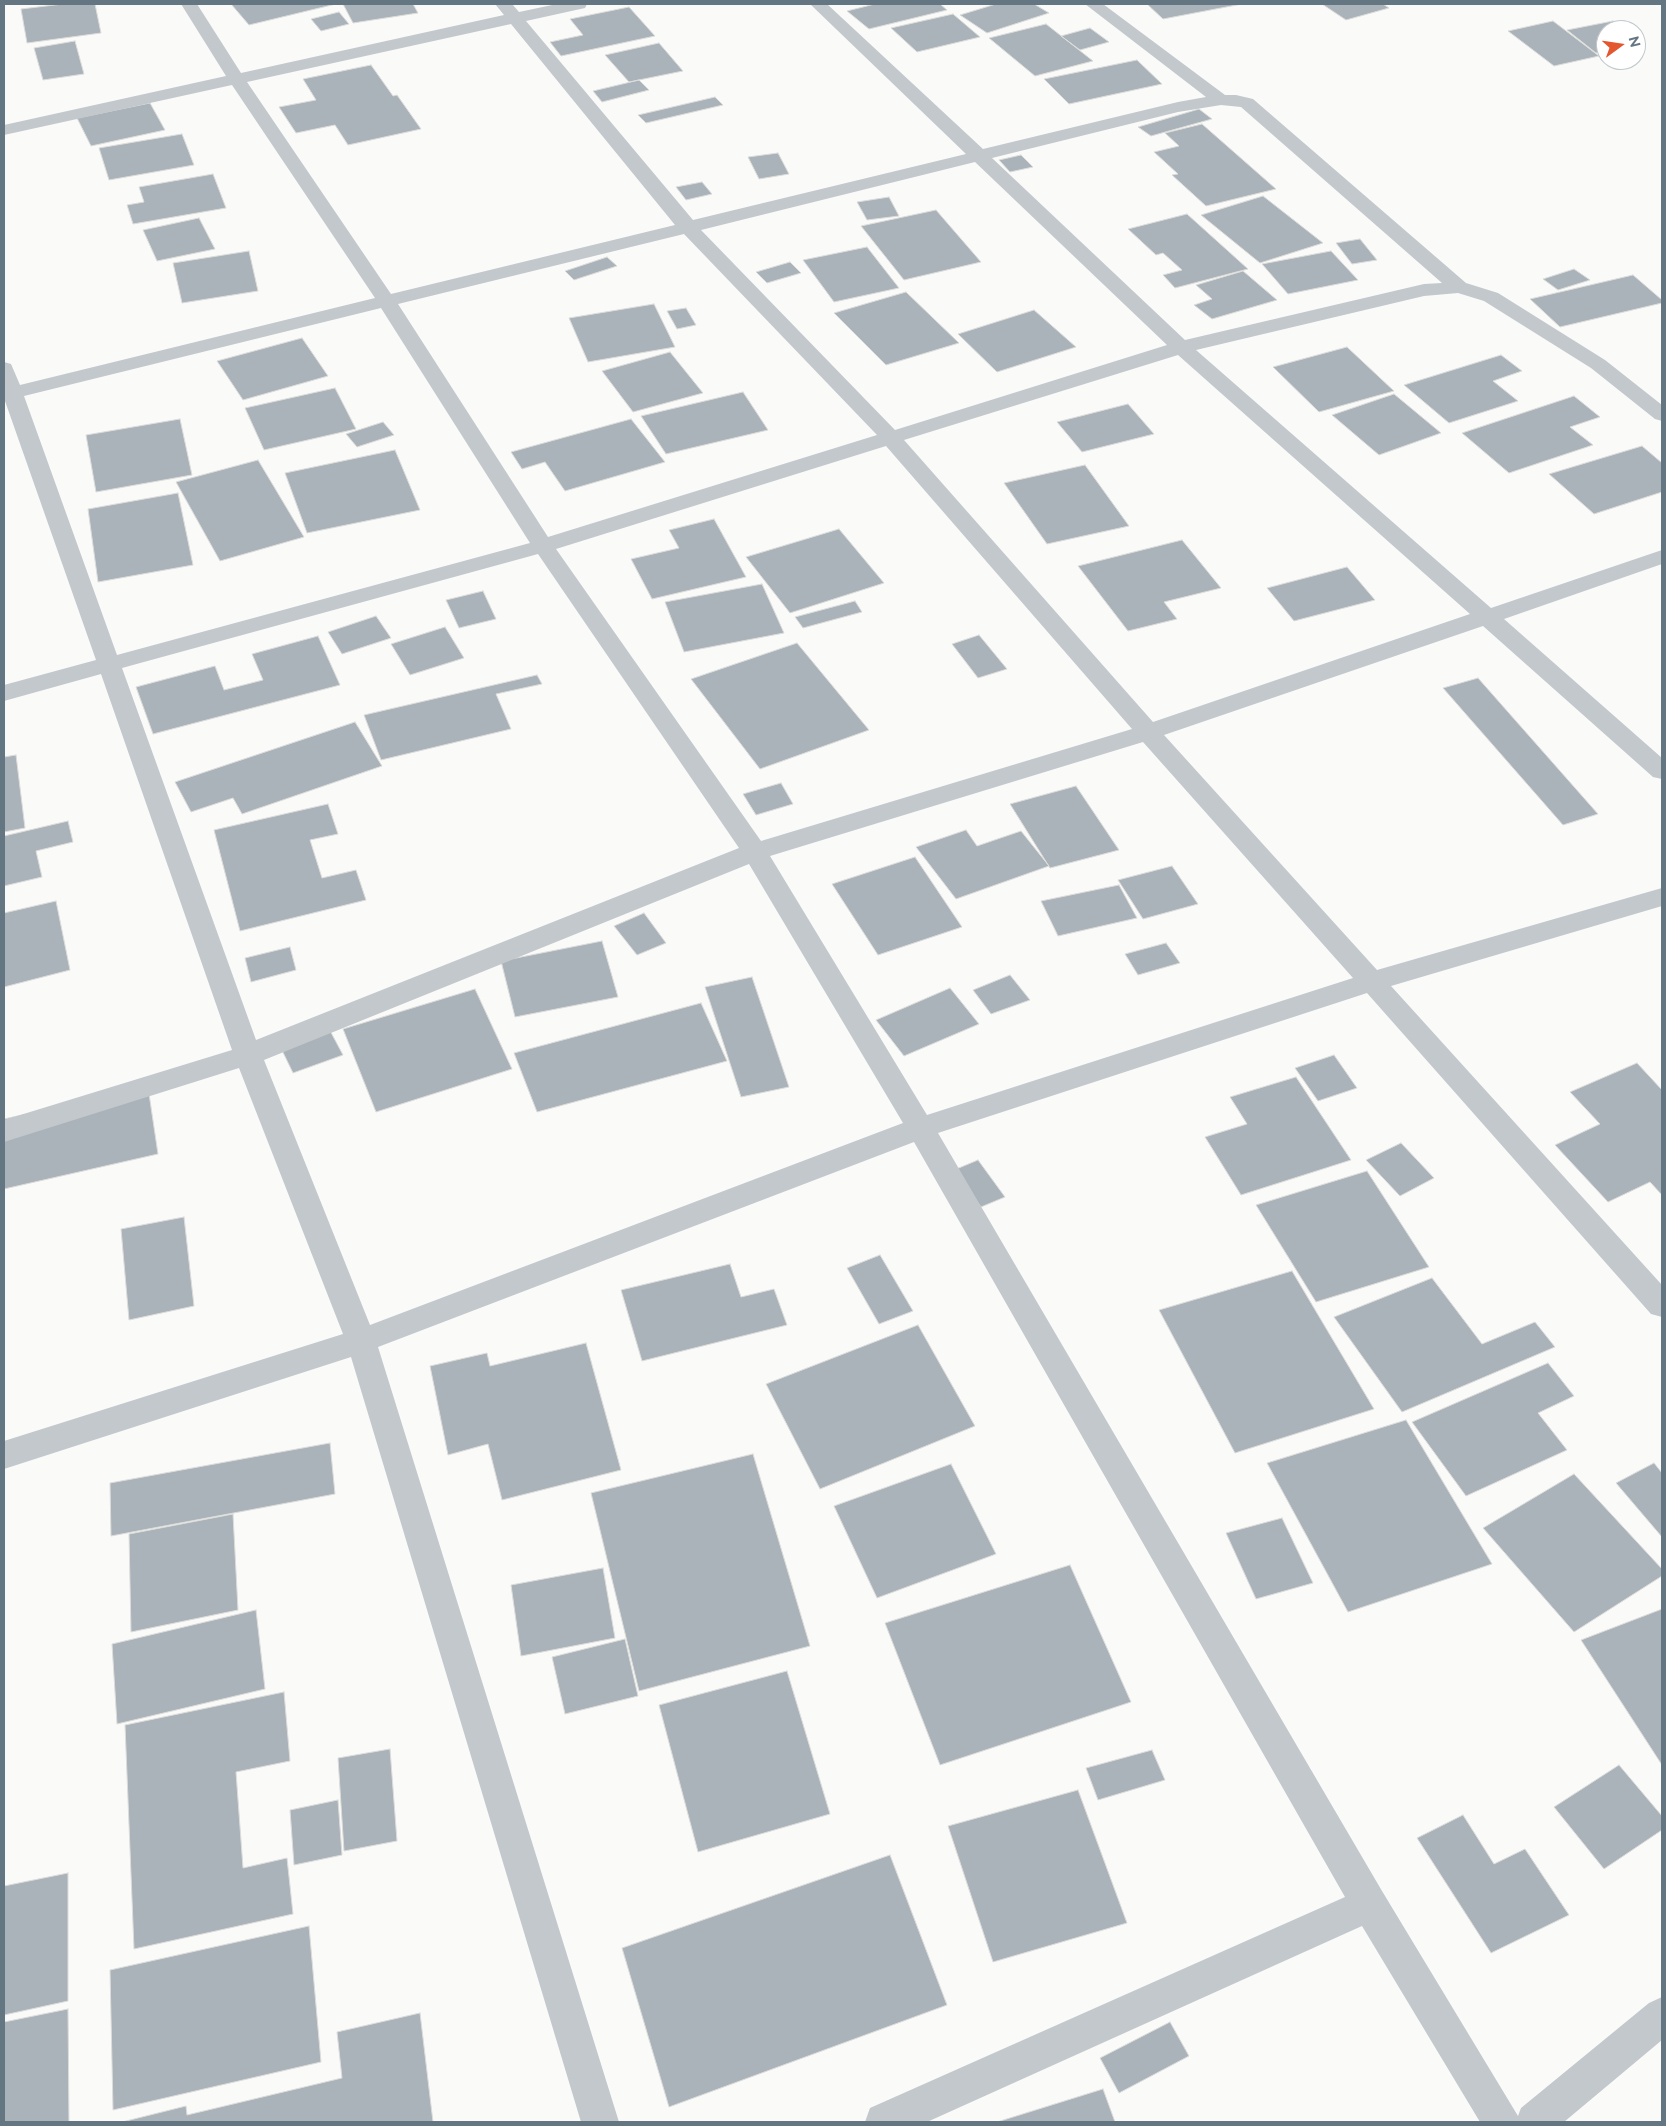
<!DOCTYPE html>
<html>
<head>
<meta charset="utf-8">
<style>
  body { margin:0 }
  #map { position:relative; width:1666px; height:2126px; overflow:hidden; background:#fafaf8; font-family:Raleway,sans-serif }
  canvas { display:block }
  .frame { position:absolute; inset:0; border:5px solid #657683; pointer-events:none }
  .north { position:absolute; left:1596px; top:20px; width:50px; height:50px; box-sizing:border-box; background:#fff; border:1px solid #c1c8cd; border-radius:50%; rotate:76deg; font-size:14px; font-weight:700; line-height:20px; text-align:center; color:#657683 }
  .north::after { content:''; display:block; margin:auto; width:18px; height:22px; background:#e4572e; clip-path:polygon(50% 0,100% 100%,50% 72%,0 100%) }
</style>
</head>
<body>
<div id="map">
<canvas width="1666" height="2126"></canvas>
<div class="frame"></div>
<div class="north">N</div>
</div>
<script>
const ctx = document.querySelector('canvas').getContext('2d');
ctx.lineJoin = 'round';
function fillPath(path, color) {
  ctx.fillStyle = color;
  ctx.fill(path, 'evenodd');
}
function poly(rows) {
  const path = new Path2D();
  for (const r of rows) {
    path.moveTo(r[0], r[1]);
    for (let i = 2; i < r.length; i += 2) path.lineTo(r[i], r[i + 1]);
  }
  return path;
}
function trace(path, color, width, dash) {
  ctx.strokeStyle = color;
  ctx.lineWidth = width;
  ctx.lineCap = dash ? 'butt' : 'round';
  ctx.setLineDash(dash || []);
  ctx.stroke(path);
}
const building = poly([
  [63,4,95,4,101,33,27,43,21,9,63,4],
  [231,4,336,4,249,25,231,4],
  [343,4,413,4,418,13,353,23,343,4],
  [875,4,940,4,947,10,869,29,847,11,875,4],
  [996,4,1034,4,1049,13,987,33,960,15,996,4],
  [1147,4,1242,4,1163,19,1147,4],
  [1322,4,1383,4,1389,8,1346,20,1322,4],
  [629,7,655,36,561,56,550,42,583,35,570,19,629,7],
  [339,12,349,24,321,31,311,19,339,12],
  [953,14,980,37,917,52,891,28,953,14],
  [1553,21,1599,56,1554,66,1508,31,1553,21],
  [1613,21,1625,30,1606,30,1606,51,1596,53,1567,30,1613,21],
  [1046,24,1093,61,1035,76,989,38,1046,24],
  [1090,28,1109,42,1080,50,1061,36,1090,28],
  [75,41,84,74,43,80,34,48,75,41],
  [659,43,683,71,629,82,605,55,659,43],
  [1137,60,1162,84,1069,104,1044,79,1137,60],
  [371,65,393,96,397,95,421,129,348,145,335,125,296,133,279,107,316,100,303,79,371,65],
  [639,80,649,90,602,102,593,91,639,80],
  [715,97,723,105,646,123,638,115,715,97],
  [150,103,165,130,91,146,77,118,150,103],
  [1199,109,1212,119,1151,136,1138,127,1199,109],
  [1202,124,1276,189,1206,206,1172,175,1178,174,1154,152,1179,146,1165,133,1202,124],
  [182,134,194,165,109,180,99,148,182,134],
  [778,153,789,174,759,179,748,157,778,153],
  [1021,155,1033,167,1010,172,999,160,1021,155],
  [213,174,226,208,133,224,127,205,144,202,139,187,213,174],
  [702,182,712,194,686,200,676,187,702,182],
  [1263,196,1323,243,1260,263,1201,215,1263,196],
  [889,197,899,216,867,220,857,202,889,197],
  [936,210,981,262,904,280,861,226,936,210],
  [1187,214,1248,269,1175,288,1163,275,1182,270,1163,253,1156,255,1128,229,1187,214],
  [199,218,215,249,157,261,143,230,199,218],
  [1360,239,1377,260,1352,264,1336,243,1360,239],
  [867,247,899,288,834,302,803,260,867,247],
  [249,251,258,291,182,303,173,263,249,251],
  [1331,251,1358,280,1288,294,1262,264,1331,251],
  [607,257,617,266,574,280,565,271,607,257],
  [790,262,801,273,767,283,756,272,790,262],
  [1574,269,1590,280,1558,290,1543,279,1574,269],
  [1243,271,1277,300,1212,319,1194,305,1212,299,1196,285,1243,271],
  [1633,275,1662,300,1662,303,1560,327,1530,299,1633,275],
  [906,292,959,343,886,365,834,313,906,292],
  [654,304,675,347,588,362,569,318,654,304],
  [686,308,696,325,677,329,667,311,686,308],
  [1034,310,1076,347,997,372,958,334,1034,310],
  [302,338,328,376,243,400,217,361,302,338],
  [1347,347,1394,391,1319,412,1273,367,1347,347],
  [670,352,703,393,633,412,602,371,670,352],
  [1501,355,1522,371,1493,381,1518,401,1449,423,1404,385,1501,355],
  [335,388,356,429,264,450,245,408,335,388],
  [743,392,768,430,666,454,641,416,743,392],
  [1394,394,1441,433,1379,455,1332,415,1394,394],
  [1574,396,1600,417,1570,427,1593,445,1509,473,1462,433,1574,396],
  [1128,404,1154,434,1082,452,1057,422,1128,404],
  [180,419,192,475,96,492,86,435,180,419],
  [631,419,665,462,565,491,545,462,522,469,511,452,631,419],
  [383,422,394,435,357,447,346,434,383,422],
  [1642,446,1662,463,1662,492,1594,514,1549,474,1642,446],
  [395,450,420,510,307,533,285,473,395,450],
  [258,460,304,537,220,561,176,482,258,460],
  [1085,465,1129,526,1047,544,1004,483,1085,465],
  [178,493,193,565,98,582,88,509,178,493],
  [714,519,746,577,652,599,631,559,679,548,669,530,714,519],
  [839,529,884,583,790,613,746,557,839,529],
  [1182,540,1221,588,1164,602,1177,619,1128,631,1078,566,1182,540],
  [1347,567,1375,600,1294,621,1267,588,1347,567],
  [762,584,784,633,684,652,665,602,762,584],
  [483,591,496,619,459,628,446,600,483,591],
  [855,601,862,612,803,628,795,617,855,601],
  [376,616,391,638,342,654,328,632,376,616],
  [445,627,464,658,410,675,391,644,445,627],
  [979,635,1007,669,978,678,952,644,979,635],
  [318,636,340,685,153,734,136,687,215,666,224,690,263,680,252,654,318,636],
  [797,643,869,730,760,769,691,679,797,643],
  [537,675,542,684,496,694,511,729,381,760,364,715,537,675],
  [1478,678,1598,814,1563,825,1443,688,1478,678],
  [355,722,382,766,242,814,233,798,191,812,175,782,355,722],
  [16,755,25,828,4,832,4,757,16,755],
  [781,783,793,804,756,815,743,794,781,783],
  [1076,786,1119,850,1050,868,1010,804,1076,786],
  [328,804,338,834,310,840,322,878,356,870,366,900,240,931,214,830,328,804],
  [68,821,73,842,36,851,42,877,4,886,4,836,68,821],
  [966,830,977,846,1021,831,1049,866,956,899,916,847,966,830],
  [915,857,962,927,878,955,832,884,915,857],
  [1172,866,1198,904,1143,919,1118,880,1172,866],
  [1119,885,1137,918,1058,936,1041,901,1119,885],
  [56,901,70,970,4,987,4,913,56,901],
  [644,913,666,943,637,955,614,926,644,913],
  [602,941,618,997,515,1017,501,961,602,941],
  [1166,943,1180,963,1138,975,1125,954,1166,943],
  [290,947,296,970,251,982,245,958,290,947],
  [1010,975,1030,1000,991,1014,973,990,1010,975],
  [752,977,789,1087,741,1097,705,987,752,977],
  [950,988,979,1024,904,1056,876,1020,950,988],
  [475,989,512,1069,376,1112,343,1029,475,989],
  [701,1003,727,1061,537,1112,514,1053,701,1003],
  [327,1025,343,1055,293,1073,278,1042,327,1025],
  [1334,1055,1357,1088,1318,1101,1295,1068,1334,1055],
  [1637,1063,1662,1090,1662,1195,1650,1182,1608,1202,1555,1145,1600,1124,1570,1092,1637,1063],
  [1296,1077,1351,1160,1241,1195,1205,1137,1247,1124,1230,1097,1296,1077],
  [148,1087,158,1154,4,1189,4,1119,148,1087],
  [1401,1143,1434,1178,1400,1196,1366,1160,1401,1143],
  [978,1160,1005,1197,981,1207,954,1170,978,1160],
  [1367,1171,1429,1267,1316,1302,1256,1205,1367,1171],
  [184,1217,194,1306,129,1320,121,1229,184,1217],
  [880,1255,913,1311,879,1324,847,1268,880,1255],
  [730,1264,741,1297,774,1289,787,1325,642,1361,621,1290,730,1264],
  [1292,1271,1374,1409,1235,1453,1159,1310,1292,1271],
  [1432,1278,1482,1344,1535,1322,1555,1347,1402,1412,1334,1317,1432,1278],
  [918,1325,975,1426,820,1489,766,1384,918,1325],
  [586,1343,621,1470,502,1500,488,1444,448,1455,430,1366,487,1353,490,1366,586,1343],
  [1548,1363,1574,1396,1538,1413,1567,1450,1466,1496,1412,1422,1548,1363],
  [1406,1420,1492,1564,1348,1612,1267,1463,1406,1420],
  [330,1443,335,1494,111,1536,110,1483,330,1443],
  [753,1454,810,1646,639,1691,591,1493,753,1454],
  [1654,1463,1662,1473,1662,1537,1616,1483,1654,1463],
  [951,1464,996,1554,877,1598,834,1506,951,1464],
  [1574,1474,1662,1569,1662,1576,1574,1632,1483,1528,1574,1474],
  [233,1514,238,1610,131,1632,129,1534,233,1514],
  [1282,1518,1313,1583,1256,1599,1226,1533,1282,1518],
  [1070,1565,1131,1702,940,1765,885,1623,1070,1565],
  [603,1568,615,1638,521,1656,511,1585,603,1568],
  [1662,1609,1662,1765,1581,1640,1662,1609],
  [256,1610,265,1689,117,1724,112,1644,256,1610],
  [625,1639,638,1696,565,1714,552,1657,625,1639],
  [787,1671,830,1814,698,1852,659,1705,787,1671],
  [284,1692,290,1761,236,1772,243,1868,287,1858,293,1914,134,1949,125,1725,284,1692],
  [390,1749,397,1841,344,1851,338,1758,390,1749],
  [1152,1750,1165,1780,1098,1800,1086,1768,1152,1750],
  [1619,1765,1662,1816,1662,1830,1604,1869,1554,1807,1619,1765],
  [1078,1790,1127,1923,993,1962,948,1826,1078,1790],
  [338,1800,342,1855,294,1865,290,1810,338,1800],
  [1463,1815,1494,1864,1525,1849,1569,1915,1491,1953,1417,1838,1463,1815],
  [890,1855,947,2005,669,2107,622,1948,890,1855],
  [68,1873,68,2001,4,2015,4,1886,68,1873],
  [309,1926,321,2062,113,2110,110,1970,309,1926],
  [68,2009,69,2122,4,2122,4,2022,68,2009],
  [420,2013,433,2122,122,2122,186,2106,187,2115,342,2078,337,2032,420,2013],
  [1170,2022,1189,2056,1119,2093,1100,2058,1170,2022],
  [1103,2089,1115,2122,997,2122,1103,2089]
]);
const minor = poly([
  [181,4,197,4,241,73,504,15,495,4,512,4,519,12,557,4,587,4,585,8,526,21,693,220,966,154,810,4,827,4,983,149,1178,102,1206,97,1085,4,1103,4,1225,95,1236,95,1253,99,1466,283,1498,293,1605,360,1662,405,1662,421,1655,419,1591,368,1484,301,1458,293,1424,296,1196,350,1491,608,1662,550,1662,564,1504,619,1662,758,1662,779,1653,777,1483,626,1164,735,1377,970,1662,888,1662,906,1391,986,1662,1285,1662,1317,1651,1314,1367,993,938,1133,1382,1891,1518,2116,1521,2108,1649,2003,1662,1997,1662,2040,1564,2122,1480,2122,1362,1926,927,2122,865,2122,870,2108,1345,1897,914,1142,378,1347,619,2122,581,2122,351,1357,4,1469,4,1441,343,1334,239,1068,4,1142,4,1120,232,1050,101,674,4,701,4,685,96,660,5,401,4,401,4,362,11,364,20,385,375,298,232,85,4,135,4,125,226,76,181,4],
  [511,24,675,225,391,294,247,82,511,24],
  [1221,105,1241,107,1442,283,1424,284,1185,340,992,158,1178,112,1221,105],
  [975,162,1167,345,895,430,701,230,975,162],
  [684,234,877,435,548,537,398,304,684,234],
  [381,308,530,543,117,655,24,396,381,308],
  [1178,355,1470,614,1153,722,904,440,1178,355],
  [886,446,1132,729,761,841,556,549,886,446],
  [538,554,739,848,256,1040,122,668,538,554],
  [1143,742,1353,978,927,1115,770,856,1143,742],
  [749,864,903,1123,370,1325,264,1060,749,864]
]);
fillPath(building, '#aab3b9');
trace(building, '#dcdcda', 1);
fillPath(minor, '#c3c8cc');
</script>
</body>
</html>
